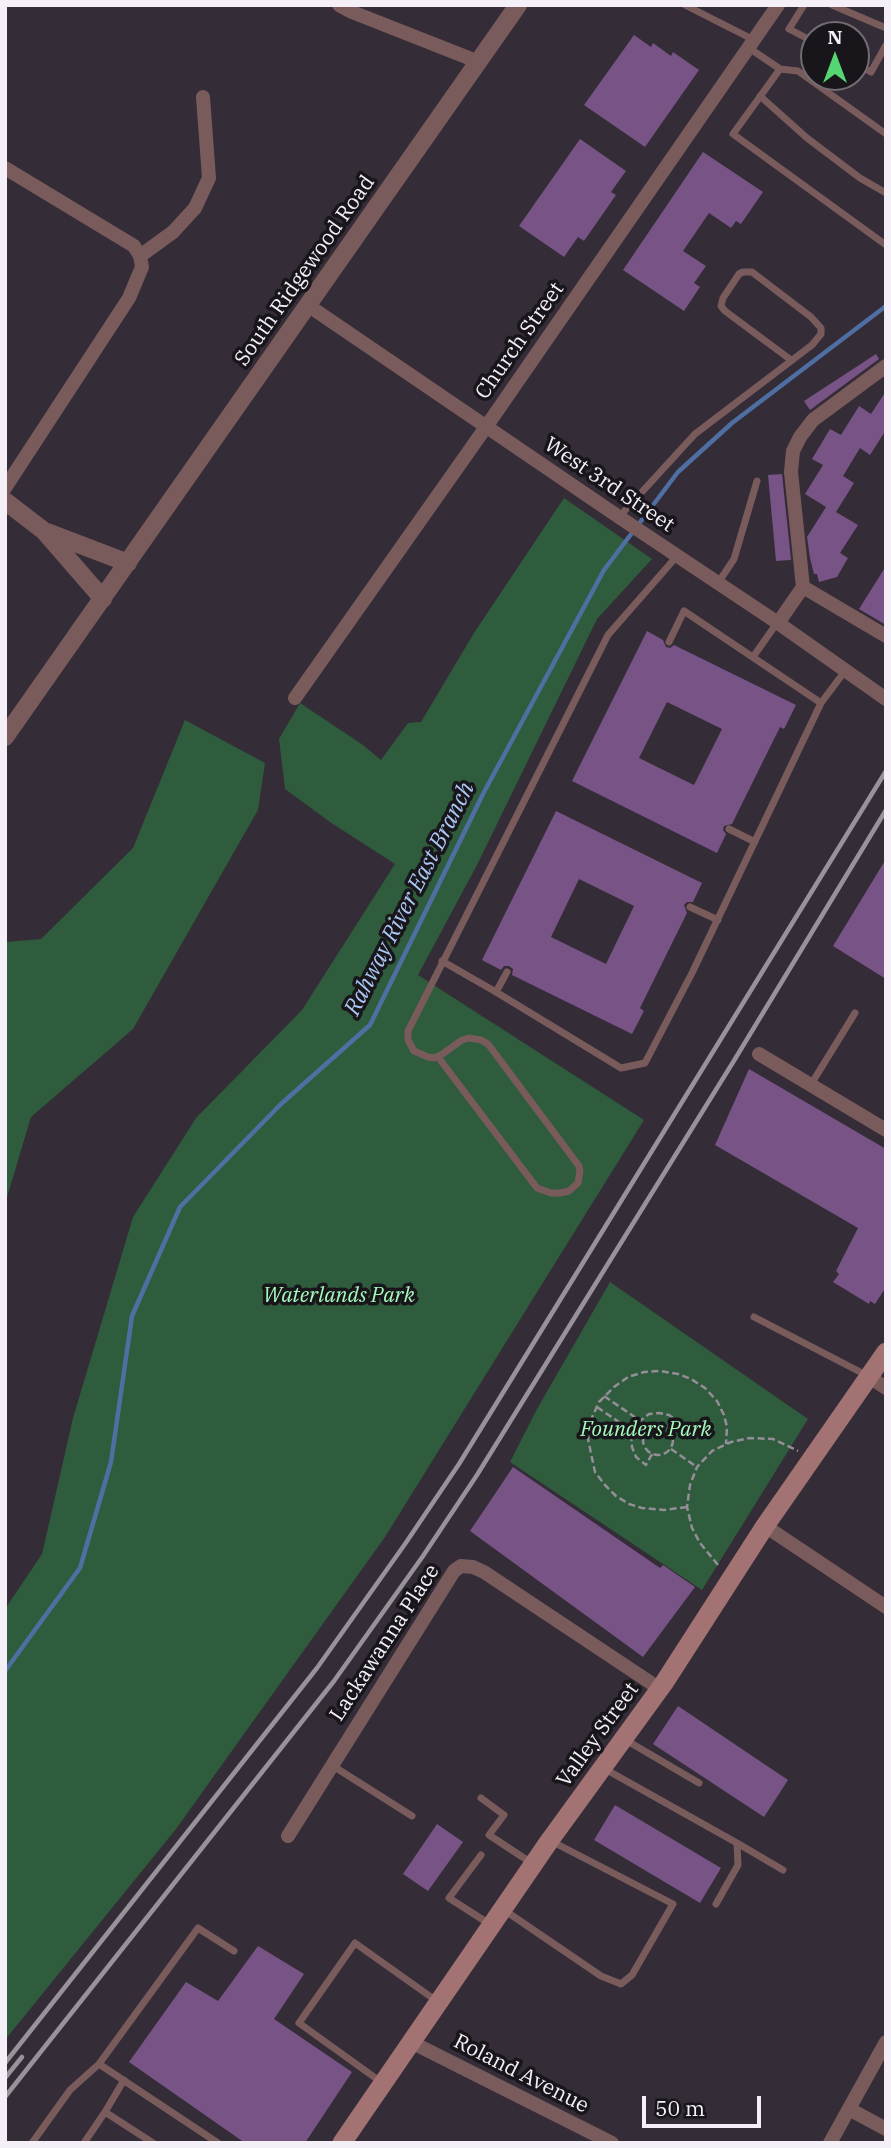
<!DOCTYPE html>
<html>
<head>
<meta charset="utf-8">
<style>
  body { margin:0 }
  #map { position:relative; width:891px; height:2148px; overflow:hidden; background:#342c37; font-family:"IBM Plex Serif",serif }
  canvas { display:block }
  .frame { position:absolute; inset:0; border:7px solid #f5f0f8; pointer-events:none }
  .north { position:absolute; left:800px; top:21px; width:70px; height:70px; box-sizing:border-box; background:#19161b; border:2px solid #716d73; border-radius:50%; rotate:0deg; font-size:19px; font-weight:700; line-height:28px; text-align:center; color:#f5f0f8 }
  .north::after { content:''; display:block; margin:auto; width:24px; height:32px; background:#55d672; clip-path:polygon(50% 0,100% 100%,50% 72%,0 100%) }
  .scale { position:absolute; left:642px; top:2096px; width:119px; height:32px; box-sizing:border-box; border:4px solid #f5f0f8; border-top:0; padding-left:9px; font-size:21px; line-height:24px; white-space:nowrap; color:#f5f0f8; -webkit-text-stroke:5px #19161b; paint-order:stroke }
</style>
</head>
<body>
<div id="map">
<canvas width="891" height="2148"></canvas>
<div class="frame"></div>
<div class="north">N</div>
<div class="scale">50 m</div>
</div>
<script>
const ctx = document.querySelector('canvas').getContext('2d');
ctx.lineJoin = 'round';
function fillPath(path, color) {
  ctx.fillStyle = color;
  ctx.fill(path, 'evenodd');
}
function poly(rows) {
  const path = new Path2D();
  for (const r of rows) {
    if (r.length === 3) {
      path.moveTo(r[0] + r[2], r[1]);
      path.arc(r[0], r[1], r[2], 0, 2 * Math.PI);
      continue;
    }
    path.moveTo(r[0], r[1]);
    for (let i = 2; i < r.length; i += 2) path.lineTo(r[i], r[i + 1]);
  }
  return path;
}
function trace(path, color, width, dash) {
  ctx.strokeStyle = color;
  ctx.lineWidth = width;
  ctx.lineCap = dash ? 'butt' : 'round';
  ctx.setLineDash(dash || []);
  ctx.stroke(path);
}
function drawText(font, color, halo, rows, align = 'center') {
  ctx.font = font + ' "IBM Plex Serif",serif';
  ctx.lineWidth = 7;
  ctx.setLineDash([]);
  ctx.textBaseline = 'middle';
  ctx.strokeStyle = halo;
  ctx.fillStyle = color;
  for (const [text, x, y, turn = 0] of rows) {
    ctx.save();
    ctx.translate(x, y);
    ctx.rotate((+turn || 0) * Math.PI / 180);
    ctx.textAlign = isNaN(turn) ? turn : align;
    if (halo) ctx.strokeText(text, 0, 0);
    ctx.fillText(text, 0, 0);
    ctx.restore();
  }
}
const green = poly([
  [564,498,652,559,597,619,477,865,418,975,644,1120,385,1537,176,1829,5,2040,5,1609,42,1554,73,1418,133,1217,196,1118,302,1010,395,864,330,822,285,789,279,739,300,703,363,745,381,760,408,723,421,722,474,633],
  [185,720,265,763,258,810,133,1029,31,1117,5,1204,5,942,41,939,133,848],
  [610,1282,808,1419,702,1590,510,1462,537,1409]
]);
const stream = poly([
  [5,1671,80,1568,111,1462,132,1316,180,1207,281,1104,370,1025,483,794,604,570,678,472,732,423,886,306]
]);
const building = poly([
  [634,35,651,47,653,43,671,56,673,52,699,70,645,147,584,105],
  [580,139,626,171,611,192,616,195,584,241,578,237,564,257,519,226],
  [703,152,763,192,741,224,736,221,731,228,709,213,683,251,706,266,694,283,700,287,684,311,623,270],
  [876,354,879,359,810,410,804,401],
  [886,391,886,430,870,455,860,448,843,476,854,483,836,512,858,525,840,553,848,558,837,577,819,582,817,574,814,574,810,558,807,537,826,507,805,494,823,465,812,459,830,429,841,435,859,406,871,414],
  [782,474,791,560,776,561,768,475],
  [886,566,886,625,859,609],
  [647,631,663,640,666,647,670,648,674,645,796,705,784,729,780,727,732,824,724,826,723,830,726,834,717,853,572,781],
  [667,702,722,729,694,785,639,758],
  [556,811,702,883,693,902,687,902,684,905,687,913,640,1008,644,1011,632,1034,512,975,513,969,509,966,504,966,501,970,482,960],
  [579,879,634,906,606,964,551,937],
  [886,859,886,979,833,946],
  [749,1069,886,1149,886,1287,875,1304,870,1301,869,1304,833,1282,839,1274,836,1271,858,1228,715,1145],
  [513,1467,660,1568,663,1565,695,1587,643,1657,470,1531],
  [678,1706,788,1780,764,1817,653,1744],
  [615,1805,721,1868,700,1903,594,1840],
  [437,1824,463,1842,428,1891,403,1874],
  [258,1946,304,1974,274,2019,352,2072,305,2143,245,2143,129,2062,186,1982,218,2001]
]);
const path = poly([
  [604,1396,639,1420],
  [597,1407,632,1431],
  [658,1440,15],
  [671,1449,697,1467],
  [652,1454,646,1465,636,1457,632,1447,631,1433,635,1425,649,1414,659,1413,669,1415,675,1419,668,1429],
  [687,1507,664,1510,642,1508,629,1504,616,1496,605,1485,595,1472,588,1439,590,1422,599,1402,614,1387,628,1377,644,1372,660,1371,678,1374,691,1379,705,1388,717,1401,724,1415,727,1427,726,1444],
  [718,1565,700,1543,692,1528,687,1507,690,1485,697,1467,712,1451,731,1442,750,1438,773,1439,798,1451]
]);
const service = poly([
  [685,5,754,40],
  [804,5,789,29,814,42],
  [832,5,886,28],
  [749,48,780,69,798,71,886,134],
  [856,64,871,72,886,45],
  [780,69,733,134,886,245],
  [760,96,807,138,860,178,886,193],
  [619,517,695,434,812,345,821,334,821,328,811,317,752,272,743,272,739,274,723,298,721,306,725,311,791,360],
  [718,583,734,559,757,481],
  [669,642,684,611,821,703],
  [753,657,777,623],
  [729,829,755,842],
  [690,907,718,920],
  [442,961,496,992,621,1068,645,1063,692,973,821,703,845,671],
  [496,992,507,972],
  [438,1057,537,1188,551,1193,560,1193,569,1191,578,1183,580,1171,579,1166,488,1044,481,1040,469,1038,462,1040,441,1055,434,1058,428,1057,414,1051,408,1040,408,1031,608,635,677,556],
  [810,1086,855,1013],
  [754,1317,868,1376],
  [624,1739,699,1783],
  [333,1766,412,1816],
  [605,1769,737,1843,738,1865,716,1904],
  [481,1798,504,1815,489,1835,533,1864],
  [737,1843,783,1870],
  [481,1855,449,1898,491,1925],
  [504,1910,601,1976,621,1984,632,1975,673,1904,551,1841],
  [381,2082,299,2023,355,1943,438,2002],
  [105,2112,124,2080],
  [32,2143,70,2090,99,2064],
  [84,2143,105,2112,153,2143],
  [218,2143,99,2064,198,1928,234,1951]
]);
const minor = poly([
  [339,5,352,12,479,62],
  [5,168,134,246,140,256,142,267,129,298,5,488],
  [140,256,173,232,195,208,209,178,203,97],
  [309,306,619,517,778,623,886,699],
  [803,587,886,636],
  [778,623,803,587,791,472,793,451,800,437,813,420,886,366],
  [295,698,486,427,778,5],
  [759,1054,886,1130],
  [868,1376,886,1388],
  [765,1526,886,1607],
  [288,1836,454,1571,461,1566,473,1567,484,1572,660,1689],
  [411,2042,612,2143],
  [849,2109,886,2129],
  [830,2143,886,2042]
]);
const tertiary = poly([
  [5,501,44,531,103,599],
  [47,532,128,563],
  [5,737,518,5]
]);
const secondary = poly([
  [342,2143,550,1840,664,1683,765,1526,886,1352]
]);
const rail = poly([
  [5,2063,317,1668,405,1544,459,1464,886,771],
  [5,2078,22,2057],
  [5,2097,334,1681,423,1556,477,1475,735,1059,886,810]
]);
const streetNames = [
  ["South Ridgewood Road",305,271,-55],
  ["Church Street",520,341,-55],
  ["West 3rd Street",609,485,34],
  ["Lackawanna Place",385,1643,-57],
  ["Valley Street",598,1735,-54],
  ["Roland Avenue",521,2074,27]
];
const parkNames = [
  ["Waterlands Park",339,1296],
  ["Founders Park",646,1430]
];
const waterNames = [
  ["Rahway River East Branch",410,899,-63]
];
fillPath(green, '#2e5c3c');
trace(stream, '#4f6fa2', 4.5);
fillPath(building, '#775386');
trace(path, '#958e98', 2.5, [7, 3.5]);
trace(service, '#7a5b5c', 7);
trace(minor, '#7a5b5c', 14);
trace(tertiary, '#7a5b5c', 18);
trace(secondary, '#a37374', 19);
trace(rail, '#98929b', 4.5);
drawText('21px', '#f5f0f8', '#19161b', streetNames);
drawText('italic 21px', '#a5fbbc', '#19161b', parkNames);
drawText('italic 23px', '#abc8f5', '#19161b', waterNames);
</script>
</body>
</html>
